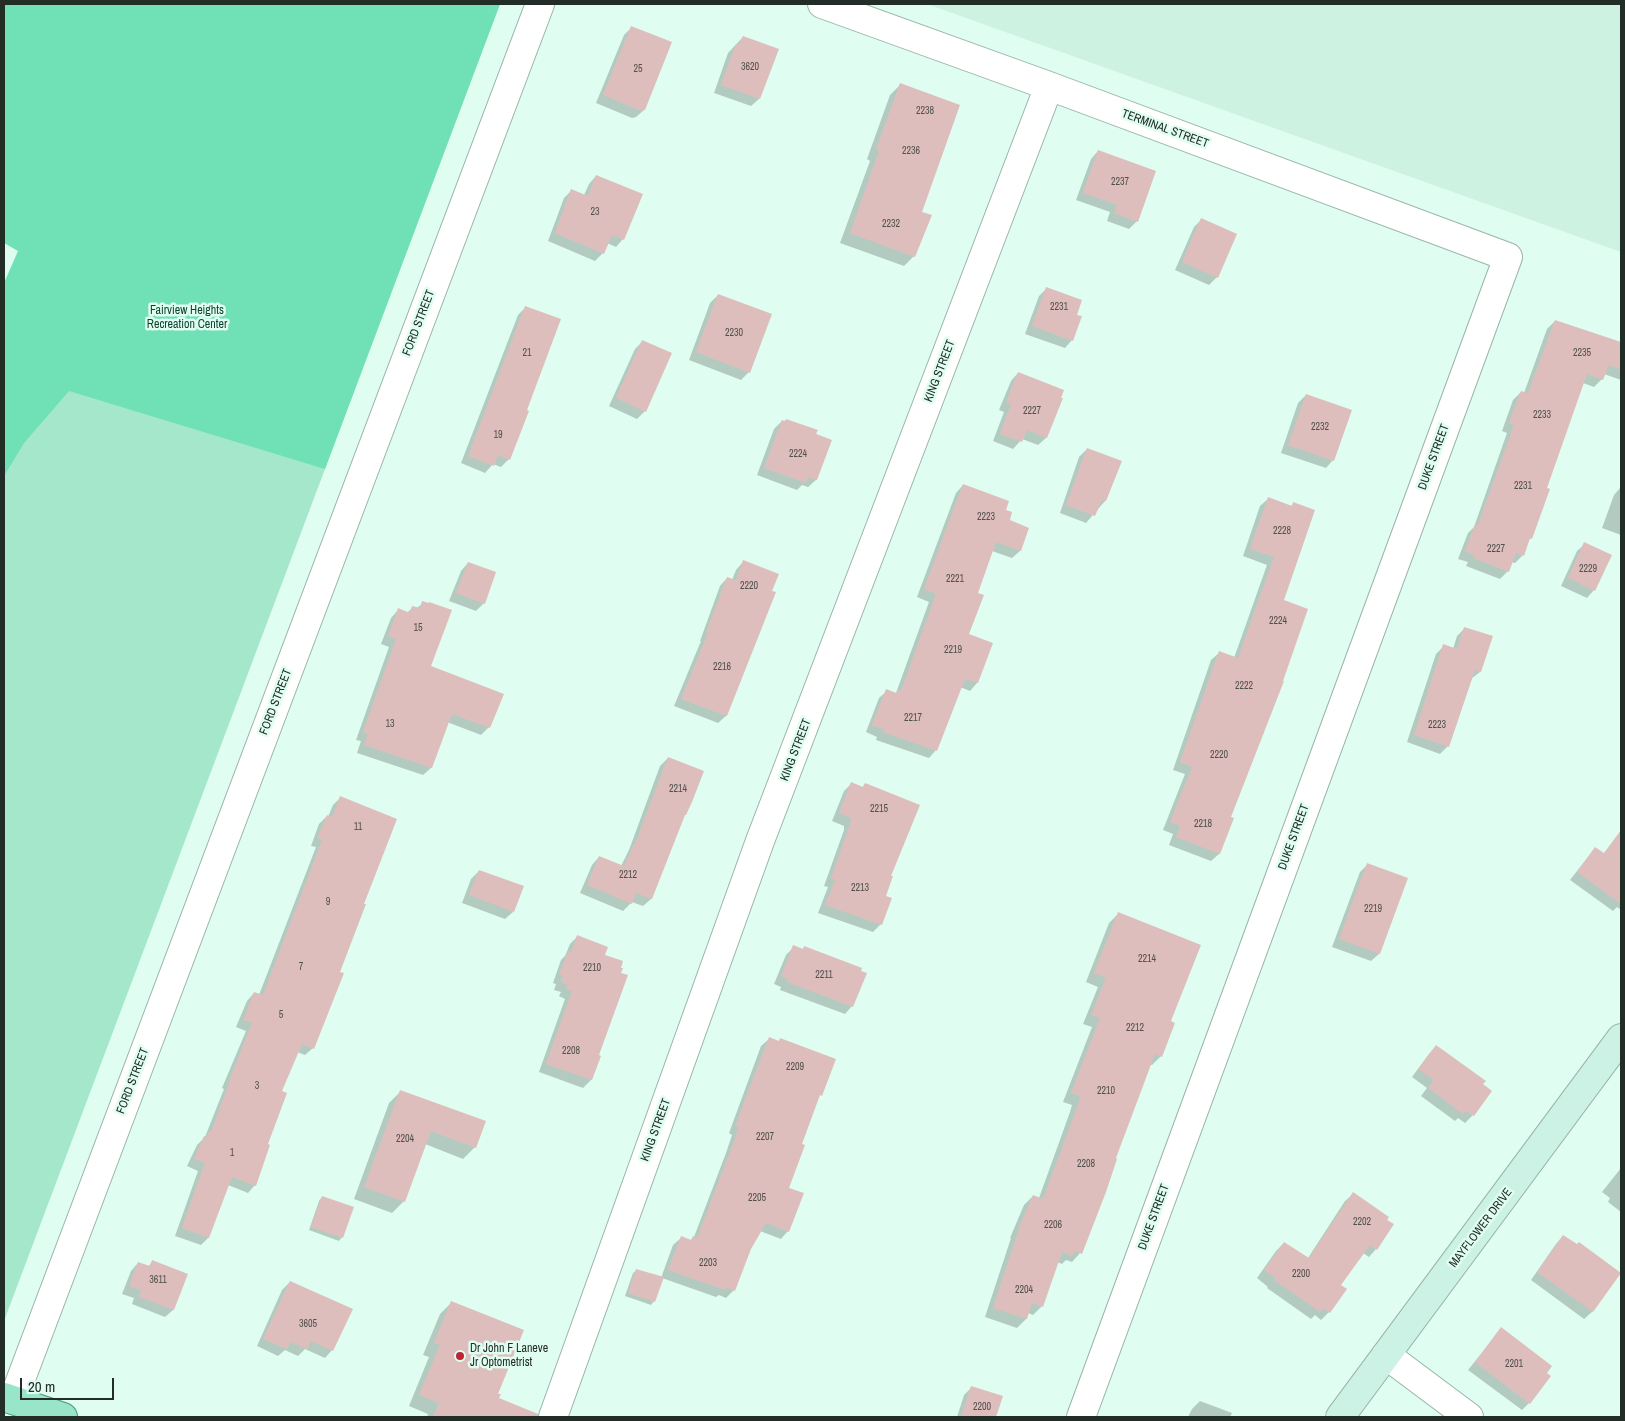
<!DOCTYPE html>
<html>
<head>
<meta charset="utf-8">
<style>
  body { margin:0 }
  #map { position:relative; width:1625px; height:1421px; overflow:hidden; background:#dffdf0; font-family:"Archivo Narrow",sans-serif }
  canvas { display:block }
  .frame { position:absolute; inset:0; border:5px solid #222d28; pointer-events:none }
  .scale { position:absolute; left:20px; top:1378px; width:94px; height:22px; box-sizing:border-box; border:2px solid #222d28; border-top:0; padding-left:6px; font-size:15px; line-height:18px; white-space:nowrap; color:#222d28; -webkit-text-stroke:4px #dffdf0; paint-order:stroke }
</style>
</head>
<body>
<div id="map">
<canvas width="1625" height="1421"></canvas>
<div class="frame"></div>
<div class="scale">20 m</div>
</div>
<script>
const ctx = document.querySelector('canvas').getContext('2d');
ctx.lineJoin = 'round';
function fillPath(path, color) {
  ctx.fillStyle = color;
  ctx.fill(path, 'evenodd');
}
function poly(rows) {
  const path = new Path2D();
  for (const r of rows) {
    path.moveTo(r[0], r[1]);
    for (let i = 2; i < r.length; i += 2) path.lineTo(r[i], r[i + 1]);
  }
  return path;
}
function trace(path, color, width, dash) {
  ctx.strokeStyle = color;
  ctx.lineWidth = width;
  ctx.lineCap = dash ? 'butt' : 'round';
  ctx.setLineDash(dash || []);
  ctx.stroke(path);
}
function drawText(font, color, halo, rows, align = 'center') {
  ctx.font = font + ' "Archivo Narrow",sans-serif';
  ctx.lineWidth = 5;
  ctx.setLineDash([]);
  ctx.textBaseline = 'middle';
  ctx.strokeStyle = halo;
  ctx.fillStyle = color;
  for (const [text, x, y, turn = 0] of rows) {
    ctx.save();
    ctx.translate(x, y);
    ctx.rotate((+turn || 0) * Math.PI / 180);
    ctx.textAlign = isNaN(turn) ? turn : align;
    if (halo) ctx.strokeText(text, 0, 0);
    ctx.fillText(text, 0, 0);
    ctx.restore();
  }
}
const built = poly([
  [927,4,1621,4,1621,252]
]);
const green = poly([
  [500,4,325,469,4,1321,4,283]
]);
const forest = poly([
  [4,4,500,4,325,469,69,391,24,443,4,476,4,283,18,251,4,243]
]);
const shadow = poly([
  [632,27,671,43,644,110,636,117,632,118,596,103,624,35],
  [743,37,759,99,751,106,714,93,728,53],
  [900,85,921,212,914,256,904,266,840,243,870,161,867,159,890,95],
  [1098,151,1137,221,1129,229,1107,221,1110,212,1076,200,1091,159],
  [596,176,623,239,616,247,607,243,603,253,595,261,548,241,564,198,572,190,584,195,589,184],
  [1201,220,1217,277,1209,285,1175,270,1194,227],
  [1046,289,1076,315,1072,340,1065,348,1025,334,1039,296],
  [718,295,749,372,741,380,689,360,710,303],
  [526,307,509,459,501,467,493,464,485,473,461,463,518,315],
  [1555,321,1621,343,1621,380,1604,374,1602,379,1594,387,1583,383,1546,488,1531,538,1527,542,1522,556,1515,563,1511,562,1508,571,1500,579,1466,566,1468,562,1458,559,1468,533,1474,527,1507,433,1502,431,1513,400,1521,392,1524,393,1547,329],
  [643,341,645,411,637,419,609,406,635,349],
  [1018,373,1059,398,1046,438,1038,445,1022,439,1013,449,993,441,1004,412,999,410,1011,381],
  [1306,395,1333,460,1326,468,1281,453,1298,403],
  [782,421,831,440,816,480,808,487,802,485,797,490,757,475,774,429],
  [1087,449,1120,461,1105,501,1086,523,1060,513,1079,457],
  [963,485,1005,511,1008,521,1028,529,1020,551,1012,558,992,551,976,593,967,635,977,683,970,691,960,687,936,750,929,758,876,740,877,737,866,732,879,698,887,691,896,693,929,602,917,597,956,493],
  [1621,487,1621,535,1602,528,1614,495],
  [1268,499,1291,506,1294,504,1282,601,1230,818,1233,819,1219,854,1211,861,1169,845,1173,834,1163,830,1185,774,1173,770,1211,660,1219,653,1234,658,1267,565,1243,556,1260,506],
  [1585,544,1594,590,1587,598,1561,586,1577,551],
  [743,562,771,592,775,593,726,716,718,723,674,706,701,641,700,641,720,586,727,578,732,580,736,570],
  [468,563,484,603,476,611,449,601,461,571],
  [423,603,430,667,489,727,481,735,447,722,431,768,423,775,357,753,361,741,356,740,389,647,381,644,391,618,398,610,407,613,413,607,417,608],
  [1465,628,1480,672,1471,679,1448,746,1440,754,1407,742,1436,654,1444,646,1453,649,1457,636],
  [668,758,682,817,651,899,643,906,632,902,623,911,580,893,592,865,599,857,621,866,629,850,660,766],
  [852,783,862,788,865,784,889,876,881,924,873,932,818,913,828,887,824,886,844,830,844,826,832,821,844,791],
  [340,798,338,972,313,1048,305,1055,297,1052,281,1091,255,1185,248,1193,228,1185,208,1238,201,1245,175,1236,198,1171,187,1166,197,1145,205,1137,224,1089,222,1088,246,1031,236,1027,247,1001,254,993,259,995,316,847,311,846,319,824,327,816,328,817,333,805],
  [1613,844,1621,850,1621,910,1617,907,1613,911,1570,880,1595,848,1603,854],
  [1367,865,1406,879,1379,954,1371,961,1332,947,1360,872],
  [479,871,513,912,505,919,462,903,471,879],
  [1118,914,1169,1022,1161,1056,1152,1065,1149,1064,1080,1253,1072,1262,1066,1260,1062,1264,1057,1262,1042,1306,1033,1315,1028,1313,1026,1319,1017,1328,985,1317,1011,1238,1010,1238,1024,1205,1033,1196,1039,1198,1070,1112,1072,1105,1063,1102,1092,1027,1083,1024,1098,987,1086,982,1109,923],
  [577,937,597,1056,599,1057,591,1080,583,1088,539,1072,565,999,559,996,561,992,554,990,556,984,553,983,561,960,565,956,570,944],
  [794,947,802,950,805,947,852,1006,845,1014,780,990,781,987,774,984,786,955],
  [769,1039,834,1059,800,1144,788,1188,788,1231,781,1239,760,1231,750,1249,734,1290,726,1298,719,1295,716,1297,662,1278,654,1301,651,1305,625,1296,633,1273,637,1270,661,1278,673,1245,681,1238,690,1241,694,1237,726,1153,732,1135,729,1133,761,1046],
  [1436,1046,1473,1115,1465,1123,1458,1118,1455,1121,1421,1096,1427,1088,1412,1077,1429,1054],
  [401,1091,475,1147,463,1159,425,1144,404,1201,392,1213,354,1199,389,1103],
  [1621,1168,1621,1212,1608,1202,1610,1198,1602,1192],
  [1353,1194,1386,1220,1376,1249,1369,1257,1363,1253,1339,1285,1345,1289,1329,1312,1321,1320,1315,1315,1311,1319,1267,1288,1268,1287,1257,1278,1276,1251,1284,1243,1308,1258,1345,1201],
  [322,1197,342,1237,339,1241,309,1230,319,1201],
  [1563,1236,1620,1273,1592,1312,1584,1319,1531,1280,1556,1244],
  [152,1262,186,1275,173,1310,165,1317,132,1304,134,1298,122,1294,131,1271,138,1263,148,1267],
  [290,1282,332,1350,325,1358,305,1349,298,1356,285,1350,278,1356,257,1346,282,1290],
  [452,1302,496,1395,497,1399,510,1404,505,1417,427,1417,428,1414,409,1406,429,1357,423,1355,440,1314],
  [1501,1329,1545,1373,1529,1403,1522,1410,1468,1370],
  [971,1388,1001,1397,995,1417,957,1417,964,1395],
  [1200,1401,1232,1413,1230,1417,1188,1417,1192,1409]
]);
const building = poly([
  [631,26,672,42,645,110,642,109,641,111,603,95],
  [743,36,779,49,760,99,721,85,736,44,739,45],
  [900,83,960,105,922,212,932,215,915,257,850,233,879,151,876,149],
  [1098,150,1156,171,1138,222,1114,213,1117,205,1083,193],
  [596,175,643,194,624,240,612,235,604,254,555,233,571,189,588,196],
  [1201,218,1237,234,1218,278,1182,262],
  [1046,287,1082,300,1077,315,1082,316,1073,341,1032,326],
  [718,294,772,314,750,373,696,352],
  [525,306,561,319,527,410,529,411,510,460,498,455,494,466,468,456],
  [1555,320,1621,342,1621,370,1609,365,1603,380,1587,374,1547,488,1550,489,1532,539,1530,538,1524,556,1516,553,1509,572,1473,558,1474,555,1465,551,1475,524,1478,525,1514,425,1509,423,1521,391,1528,393],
  [642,340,672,353,646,412,616,398],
  [1018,372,1064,390,1061,398,1063,398,1047,438,1027,430,1022,442,1000,434,1011,404,1006,402],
  [1306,394,1352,410,1334,461,1288,445],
  [786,419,818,430,816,434,832,440,817,480,808,477,806,483,764,468,782,420,785,421],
  [1087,448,1122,461,1106,501,1102,500,1095,516,1066,505],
  [963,484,1009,501,1006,510,1012,512,1010,520,1029,528,1021,551,996,542,978,593,984,595,969,634,993,643,978,683,965,679,937,751,883,732,884,729,872,725,886,689,896,693,898,690,901,691,936,594,924,589],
  [1268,497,1292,506,1293,502,1315,510,1284,600,1308,609,1283,681,1284,681,1231,817,1234,818,1220,854,1176,837,1180,826,1170,822,1192,767,1180,762,1219,651,1238,658,1274,557,1250,549],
  [1584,542,1612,555,1595,591,1568,578],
  [743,560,779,574,772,591,776,592,727,716,681,699,708,633,706,633,727,577,736,580],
  [468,562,496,572,485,604,456,593],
  [422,601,429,603,429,602,452,610,431,666,504,694,490,728,452,714,432,768,364,745,368,734,363,732,396,639,388,636,398,608,410,613,412,606,420,608],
  [1464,627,1493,636,1481,672,1475,670,1449,747,1414,735,1443,644,1457,649],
  [668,757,704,771,692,802,686,815,685,815,652,899,636,893,632,904,587,885,599,856,624,866,634,844,635,844],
  [851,782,863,787,865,783,920,805,891,876,893,876,886,896,892,898,882,925,825,905,835,880,831,878,851,821,851,818,839,813],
  [340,796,397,819,364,904,366,904,340,972,344,973,314,1049,302,1044,282,1091,287,1093,268,1144,270,1145,256,1186,232,1177,209,1238,182,1228,205,1163,194,1159,204,1136,207,1137,209,1131,211,1132,230,1081,229,1081,252,1023,243,1020,254,992,263,995,322,840,317,838,327,815,332,817],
  [1621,830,1621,904,1577,872,1595,847,1604,853],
  [1367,863,1408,878,1380,954,1339,939],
  [479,870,524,886,514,912,469,895],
  [1118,912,1201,945,1171,1021,1175,1023,1162,1057,1155,1054,1116,1158,1117,1159,1106,1192,1082,1254,1074,1251,1072,1256,1062,1252,1043,1307,1032,1303,1027,1319,993,1308,1019,1229,1018,1229,1033,1195,1043,1199,1079,1102,1080,1096,1071,1093,1100,1018,1091,1015,1106,978,1094,973],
  [577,935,608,947,605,955,623,961,621,968,623,968,621,973,628,975,599,1055,601,1056,592,1080,546,1064,572,991,566,989,567,985,561,982,563,976,559,975,568,951,571,952],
  [793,945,803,949,804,946,862,968,861,971,867,973,853,1007,787,982,788,979,781,976],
  [769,1037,779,1041,780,1038,836,1059,822,1096,820,1095,802,1144,805,1145,789,1188,804,1193,789,1232,766,1223,751,1249,735,1291,726,1287,725,1290,668,1270,681,1236,691,1240,693,1236,697,1238,733,1144,739,1127,735,1126],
  [1436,1045,1486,1081,1483,1084,1492,1091,1474,1116,1466,1111,1463,1114,1428,1088,1434,1080,1418,1069],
  [400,1090,486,1121,476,1148,431,1131,405,1202,364,1187],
  [1353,1192,1389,1217,1387,1220,1394,1224,1377,1250,1370,1245,1341,1285,1347,1289,1330,1313,1323,1308,1320,1312,1274,1280,1275,1278,1264,1270,1284,1242,1309,1258],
  [322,1196,354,1207,343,1238,311,1227],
  [1563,1235,1577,1244,1579,1242,1621,1273,1593,1312,1537,1272],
  [152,1260,188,1274,174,1310,139,1297,141,1290,129,1286,138,1262,150,1266],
  [636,1269,664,1277,655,1302,628,1293],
  [290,1281,353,1309,333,1351,311,1341,307,1349,290,1342,287,1349,263,1339],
  [451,1301,524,1330,498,1394,501,1394,499,1398,538,1414,538,1417,433,1417,439,1403,419,1395,440,1345,434,1343],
  [1501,1327,1552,1366,1547,1373,1551,1376,1530,1404,1475,1362],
  [971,1386,1003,1396,996,1417,961,1417]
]);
const street = poly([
  [822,4,1049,86,1508,257,1081,1417],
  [1386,1355,1469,1417],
  [13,1400,540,4],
  [553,1417,760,841,1049,86]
]);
const secondary = poly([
  [1340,1417,1621,1038]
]);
const primary = poly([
  [4,1397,63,1417]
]);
const markers = [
  [460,1356,5,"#b82732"]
];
const numberNames = [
  ["3620",750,67],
  ["25",638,69],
  ["2238",925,111],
  ["2236",911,151],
  ["2237",1120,182],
  ["23",595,212],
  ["2232",891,224],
  ["2231",1059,307],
  ["2230",734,333],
  ["21",527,353],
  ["2235",1582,353],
  ["2227",1032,411],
  ["2233",1542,415],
  ["2232",1320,427],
  ["19",498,435],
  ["2224",798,454],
  ["2231",1523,486],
  ["2223",986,517],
  ["2228",1282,531],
  ["2227",1496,549],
  ["2229",1588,569],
  ["2221",955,579],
  ["2220",749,586],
  ["2224",1278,621],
  ["15",418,628],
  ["2219",953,650],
  ["2216",722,667],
  ["2222",1244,686],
  ["2217",913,718],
  ["13",390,724],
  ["2223",1437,725],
  ["2220",1219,755],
  ["2214",678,789],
  ["2215",879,809],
  ["2218",1203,824],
  ["11",358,827],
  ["2212",628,875],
  ["2213",860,888],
  ["9",328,902],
  ["2219",1373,909],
  ["2214",1147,959],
  ["7",301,967],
  ["2210",592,968],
  ["2211",824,975],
  ["5",281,1015],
  ["2212",1135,1028],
  ["2208",571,1051],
  ["2209",795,1067],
  ["3",257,1086],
  ["2210",1106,1091],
  ["2207",765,1137],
  ["2204",405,1139],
  ["1",232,1153],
  ["2208",1086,1164],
  ["2205",757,1198],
  ["2202",1362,1222],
  ["2206",1053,1225],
  ["2203",708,1263],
  ["2200",1301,1274],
  ["3611",158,1280],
  ["2204",1024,1290],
  ["3605",308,1324],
  ["2201",1514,1364],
  ["2200",982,1407]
];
const streetNames = [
  ["TERMINAL STREET",1165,129,20],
  ["FORD STREET",419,323,-69],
  ["KING STREET",940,371,-69],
  ["DUKE STREET",1434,457,-70],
  ["FORD STREET",276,702,-69],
  ["KING STREET",796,750,-69],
  ["DUKE STREET",1294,837,-70],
  ["FORD STREET",133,1081,-69],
  ["KING STREET",656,1130,-70],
  ["DUKE STREET",1154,1217,-70],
  ["MAYFLOWER DRIVE",1481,1228,-53]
];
const parkNames = [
  ["Fairview Heights",187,311],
  ["Recreation Center",187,325]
];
const poiNames = [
  ["Dr John F Laneve",470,1349],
  ["Jr Optometrist",470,1363]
];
fillPath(built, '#cdf2e1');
fillPath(green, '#a4e7cb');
fillPath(forest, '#70e0b6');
fillPath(shadow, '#0003');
fillPath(building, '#debebc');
trace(street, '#99b5a9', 30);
trace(secondary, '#99b5a9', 30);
trace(primary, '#439a7b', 30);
trace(street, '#fff', 28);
trace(secondary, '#ccf2e5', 28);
trace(primary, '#99e5ca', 28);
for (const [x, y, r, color] of markers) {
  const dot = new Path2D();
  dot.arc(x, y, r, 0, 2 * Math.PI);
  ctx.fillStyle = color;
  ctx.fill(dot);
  trace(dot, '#dffdf0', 2);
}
drawText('10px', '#51514d', null, numberNames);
drawText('12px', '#222d28', '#dffdf0', streetNames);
drawText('12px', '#0d3f2f', '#dffdf0', parkNames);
drawText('12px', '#222d28', '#dffdf0', poiNames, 'left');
</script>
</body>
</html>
